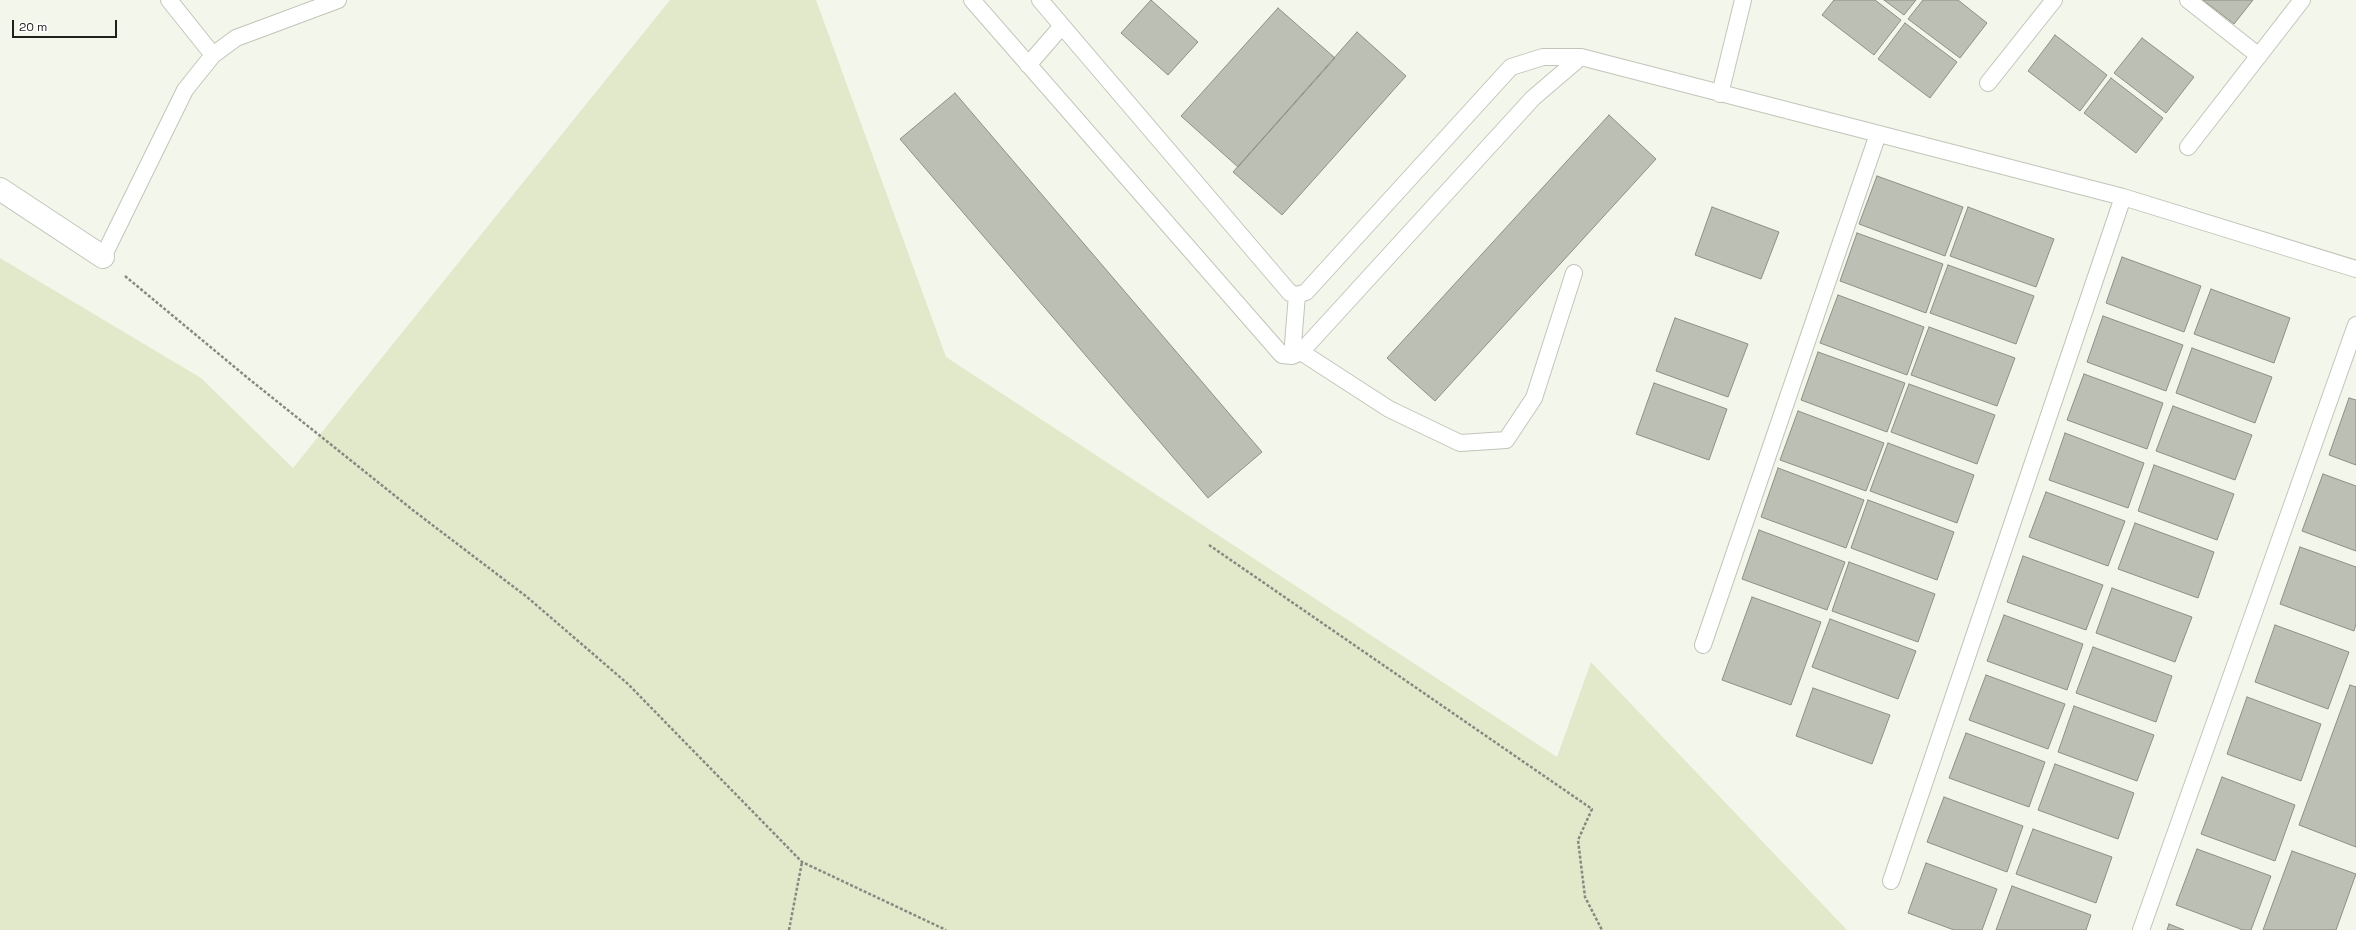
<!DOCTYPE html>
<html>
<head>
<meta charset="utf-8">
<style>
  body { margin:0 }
  #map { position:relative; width:2356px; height:930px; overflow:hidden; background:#f3f6ea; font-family:"Space Grotesk",sans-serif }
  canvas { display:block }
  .scale { position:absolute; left:12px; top:20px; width:105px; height:18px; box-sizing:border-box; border:2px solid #20211d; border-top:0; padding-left:5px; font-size:12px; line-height:14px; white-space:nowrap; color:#20211d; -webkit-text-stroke:3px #fff; paint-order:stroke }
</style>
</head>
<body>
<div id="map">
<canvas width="2356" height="930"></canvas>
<div class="scale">20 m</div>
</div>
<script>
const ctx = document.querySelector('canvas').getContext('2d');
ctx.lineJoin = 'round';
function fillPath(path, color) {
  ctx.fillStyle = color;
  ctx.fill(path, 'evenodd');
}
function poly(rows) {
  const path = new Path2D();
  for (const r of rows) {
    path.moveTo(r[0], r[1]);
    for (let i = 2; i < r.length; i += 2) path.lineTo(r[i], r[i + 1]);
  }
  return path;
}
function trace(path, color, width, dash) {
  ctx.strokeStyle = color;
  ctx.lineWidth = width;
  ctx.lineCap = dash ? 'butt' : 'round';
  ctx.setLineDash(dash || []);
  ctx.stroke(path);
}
const green = poly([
  [670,0,816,0,946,357,1557,757,1591,662,1847,930,0,930,0,258,201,378,293,468]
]);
const building = poly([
  [1151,0,1198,42,1168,75,1121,33,1151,0],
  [1834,0,1875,0,1901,20,1874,55,1822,15,1834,0],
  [1884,0,1916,0,1904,15,1884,0],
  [1923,0,1958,0,1987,23,1960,58,1908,19,1923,0],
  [2203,0,2253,0,2234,24,2203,0],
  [1278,8,1335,58,1238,167,1181,116,1278,8],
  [1905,23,1957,62,1930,98,1878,59,1905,23],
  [1357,32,1406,76,1282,215,1233,172,1357,32],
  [2055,35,2107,75,2080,111,2028,71,2055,35],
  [2142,38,2194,77,2166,113,2114,73,2142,38],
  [2111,78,2163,118,2136,153,2084,113,2111,78],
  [955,93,1262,452,1208,498,900,139,955,93],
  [1609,115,1656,159,1435,401,1387,358,1609,115],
  [1877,176,1963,207,1945,256,1859,224,1877,176],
  [1712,207,1779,232,1761,279,1695,255,1712,207],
  [1968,207,2054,239,2036,287,1950,256,1968,207],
  [1857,233,1943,264,1926,313,1840,281,1857,233],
  [2122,257,2201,286,2184,332,2106,303,2122,257],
  [1948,265,2034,296,2016,344,1930,313,1948,265],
  [2211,289,2290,318,2274,363,2194,334,2211,289],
  [1838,295,1924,327,1907,375,1820,343,1838,295],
  [2103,316,2183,345,2166,391,2087,362,2103,316],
  [1675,318,1748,344,1728,397,1656,371,1675,318],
  [1929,327,2015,358,1997,406,1911,375,1929,327],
  [2192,348,2272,377,2255,423,2176,393,2192,348],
  [1818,352,1905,383,1887,432,1801,400,1818,352],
  [2084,374,2163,403,2147,449,2067,420,2084,374],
  [1654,383,1727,409,1709,460,1636,434,1654,383],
  [1909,384,1995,415,1977,464,1891,432,1909,384],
  [2349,398,2356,400,2356,465,2329,455,2349,398],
  [2173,406,2252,435,2235,480,2156,451,2173,406],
  [1798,411,1884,443,1866,491,1780,460,1798,411],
  [2065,433,2144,463,2128,508,2049,480,2065,433],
  [1888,443,1974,475,1957,523,1870,491,1888,443],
  [2154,465,2234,494,2217,540,2138,511,2154,465],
  [1778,468,1864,500,1846,548,1761,517,1778,468],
  [2323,474,2356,486,2356,551,2302,531,2323,474],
  [2046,492,2125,521,2108,566,2029,537,2046,492],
  [1868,500,1954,532,1937,580,1851,548,1868,500],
  [2135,523,2214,552,2198,598,2118,569,2135,523],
  [1759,530,1845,562,1827,610,1742,579,1759,530],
  [2300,547,2356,567,2356,624,2354,631,2280,604,2300,547],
  [2023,556,2103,585,2086,630,2007,602,2023,556],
  [1849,562,1935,594,1918,642,1832,611,1849,562],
  [2112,588,2192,617,2175,662,2096,633,2112,588],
  [1752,597,1821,622,1791,705,1722,680,1752,597],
  [2004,615,2083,644,2067,690,1987,661,2004,615],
  [1830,619,1916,651,1898,699,1812,667,1830,619],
  [2275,625,2349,652,2328,709,2255,682,2275,625],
  [2093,647,2172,676,2156,722,2076,693,2093,647],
  [1986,675,2065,704,2048,749,1969,720,1986,675],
  [2350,685,2356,687,2356,847,2299,825,2350,685],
  [1813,688,1890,715,1872,764,1796,736,1813,688],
  [2247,697,2321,724,2301,781,2227,754,2247,697],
  [2074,706,2154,735,2137,781,2058,752,2074,706],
  [1966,733,2045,762,2029,807,1949,778,1966,733],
  [2055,764,2134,793,2118,839,2038,810,2055,764],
  [2222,777,2295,805,2275,861,2201,834,2222,777],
  [1944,797,2023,826,2007,872,1927,842,1944,797],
  [2033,829,2112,857,2096,903,2016,874,2033,829],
  [2197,849,2271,876,2251,930,2243,930,2176,905,2197,849],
  [2292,851,2356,874,2336,930,2263,930,2292,851],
  [1926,863,1997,889,1982,930,1954,930,1908,913,1926,863],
  [2012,886,2091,915,2086,930,1996,930,2012,886],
  [2169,924,2184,930,2167,930,2169,924]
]);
const path = poly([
  [125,276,249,379,414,511,527,597,628,684,802,862,946,930],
  [1209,545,1592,809,1578,840,1585,897,1602,930],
  [789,930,802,862]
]);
const lane = poly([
  [169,0,213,55],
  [972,0,1282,355,1292,356,1301,352,1533,98,1581,57],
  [1040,0,1290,293,1297,295,1306,292,1511,67,1543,57,1581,57,2123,197,2356,269],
  [2188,0,2259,56],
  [1028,65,1062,26],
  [1988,83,2054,0],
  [1720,94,1743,0],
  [2188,147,2302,0],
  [103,257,185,90,213,55,236,38,338,0],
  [1301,352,1389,409,1460,443,1506,440,1534,398,1574,273],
  [1292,356,1297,295],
  [1703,645,1878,134],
  [1891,881,2123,197],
  [2141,930,2356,325]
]);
const street = poly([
  [0,189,103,257]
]);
fillPath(green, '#e2e9cb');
fillPath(building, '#bcbfb4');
trace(building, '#8d9085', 1);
trace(lane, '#c2c5ba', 18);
trace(street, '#c2c5ba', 24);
trace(path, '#878981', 2.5, [3, 2]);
trace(lane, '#fff', 16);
trace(street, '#fff', 22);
</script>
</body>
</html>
